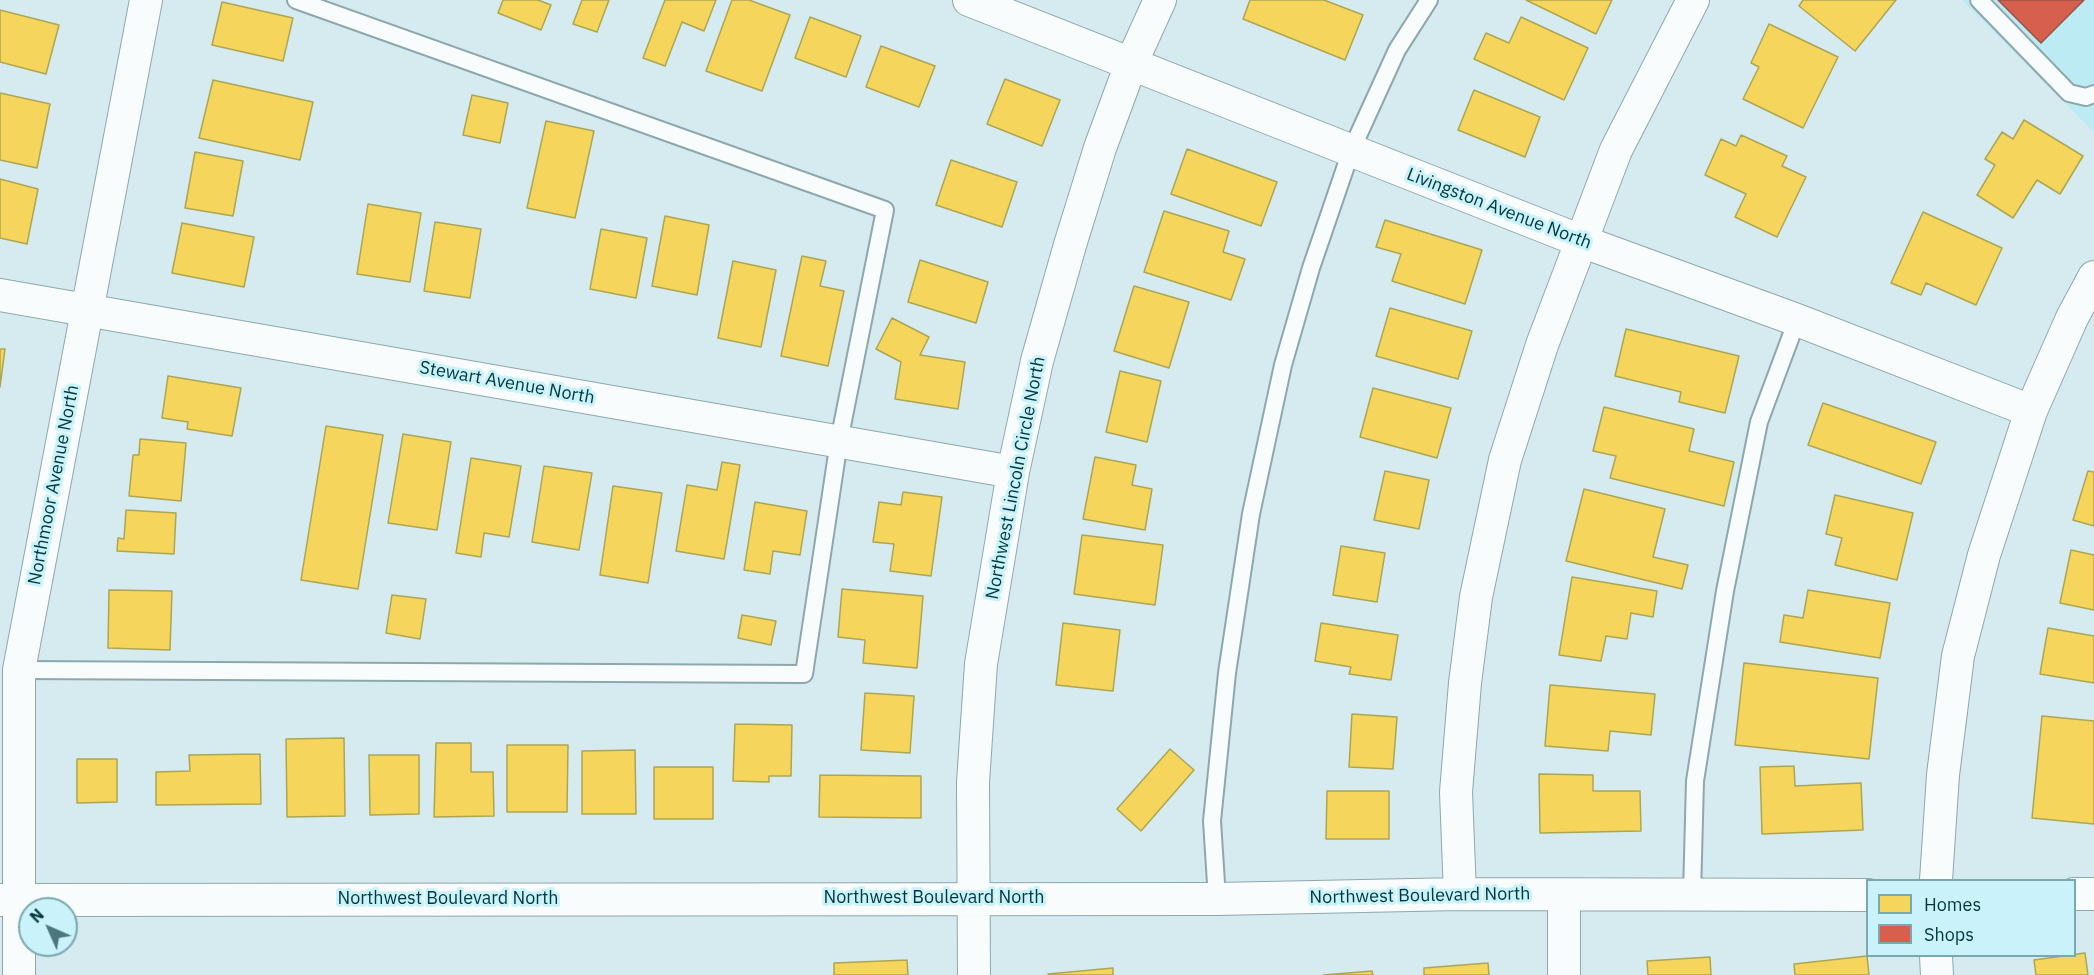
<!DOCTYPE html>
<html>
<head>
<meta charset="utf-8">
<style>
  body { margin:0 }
  #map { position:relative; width:2094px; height:975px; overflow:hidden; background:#d5ebef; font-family:"IBM Plex Sans",sans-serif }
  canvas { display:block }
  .legend { position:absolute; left:1866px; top:879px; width:210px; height:78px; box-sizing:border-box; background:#caf2fa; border:2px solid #7aa8af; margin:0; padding:8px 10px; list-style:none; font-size:18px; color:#01383f }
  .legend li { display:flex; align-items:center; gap:12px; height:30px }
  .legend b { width:30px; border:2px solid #7aa8af }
  .north { position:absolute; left:18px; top:897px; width:60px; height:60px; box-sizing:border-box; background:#caf2fa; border:2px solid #7aa8af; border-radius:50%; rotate:315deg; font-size:16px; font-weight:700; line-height:24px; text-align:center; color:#01383f }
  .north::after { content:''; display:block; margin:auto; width:21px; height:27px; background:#4b777d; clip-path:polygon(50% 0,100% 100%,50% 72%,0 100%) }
</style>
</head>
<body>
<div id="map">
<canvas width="2094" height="975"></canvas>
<ul class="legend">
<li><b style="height:16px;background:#f6d55c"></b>Homes</li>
<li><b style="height:16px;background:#d6604d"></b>Shops</li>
</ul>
<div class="north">N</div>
</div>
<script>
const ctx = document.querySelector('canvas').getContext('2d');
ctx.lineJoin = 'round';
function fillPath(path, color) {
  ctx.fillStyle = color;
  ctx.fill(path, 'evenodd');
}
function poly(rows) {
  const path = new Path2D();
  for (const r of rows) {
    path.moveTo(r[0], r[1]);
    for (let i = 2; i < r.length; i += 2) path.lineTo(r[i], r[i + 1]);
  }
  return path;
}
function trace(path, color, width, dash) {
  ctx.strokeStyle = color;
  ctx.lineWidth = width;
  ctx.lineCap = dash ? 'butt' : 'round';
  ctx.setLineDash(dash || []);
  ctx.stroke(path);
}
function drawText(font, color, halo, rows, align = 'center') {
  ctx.font = font + ' "IBM Plex Sans",sans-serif';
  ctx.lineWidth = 6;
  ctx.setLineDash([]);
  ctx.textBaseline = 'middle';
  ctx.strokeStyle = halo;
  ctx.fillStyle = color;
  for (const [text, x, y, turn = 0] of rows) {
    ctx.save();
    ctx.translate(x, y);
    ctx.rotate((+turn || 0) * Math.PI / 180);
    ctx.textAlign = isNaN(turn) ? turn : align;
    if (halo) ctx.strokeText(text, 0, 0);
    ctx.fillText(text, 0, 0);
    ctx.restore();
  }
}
const built = poly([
  [1962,0,2094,0,2094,132]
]);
const homes = poly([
  [503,0,538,0,551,5,541,30,498,13,503,0],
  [582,0,609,0,597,32,573,24,582,0],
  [665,0,716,0,704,31,682,22,665,66,643,58,665,0],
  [732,0,749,0,790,15,762,91,706,71,732,0],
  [1250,0,1324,0,1363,15,1345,60,1243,19,1250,0],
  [1526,0,1612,0,1596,34,1526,0],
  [1803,0,1896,0,1855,51,1799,6,1803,0],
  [222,2,293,18,283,61,212,45,222,2],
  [0,10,59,25,46,74,0,62,0,10],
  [810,17,861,36,846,77,795,58,810,17],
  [1521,17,1588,48,1564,100,1474,59,1486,33,1509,43,1521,17],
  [1769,24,1838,57,1803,128,1743,99,1759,67,1751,63,1769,24],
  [881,46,935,66,919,107,866,87,881,46],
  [1005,79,1060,100,1042,146,987,124,1005,79],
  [213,80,313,102,300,160,199,138,213,80],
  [1474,90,1540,117,1525,157,1458,130,1474,90],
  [0,93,50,104,37,168,0,160,0,93],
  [472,95,508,103,500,143,463,135,472,95],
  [2024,120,2083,156,2060,194,2037,180,2013,218,1977,195,1995,165,1985,159,2002,132,2013,139,2024,120],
  [546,121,594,131,575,218,527,208,546,121],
  [1741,135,1787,156,1782,166,1806,177,1777,237,1735,217,1746,194,1705,175,1721,139,1736,146,1741,135],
  [1187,149,1277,182,1261,226,1171,194,1187,149],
  [195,152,243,161,233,216,185,208,195,152],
  [951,160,1017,182,1002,227,936,205,951,160],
  [0,179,38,189,27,244,0,238,0,179],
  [368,204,421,213,410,282,357,274,368,204],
  [1164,211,1229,231,1223,252,1245,259,1231,300,1144,272,1164,211],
  [1923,212,2002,248,1976,305,1926,283,1921,295,1891,283,1923,212],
  [665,216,709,225,697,295,652,286,665,216],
  [1385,220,1482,250,1465,304,1392,281,1401,254,1376,247,1385,220],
  [435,222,481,229,470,298,424,291,435,222],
  [182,223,254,237,244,287,172,273,182,223],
  [601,229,647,238,636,298,590,289,601,229],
  [802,256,826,261,820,286,844,291,828,366,781,356,802,256],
  [920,260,988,282,976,323,908,302,920,260],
  [733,261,776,270,761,347,718,338,733,261],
  [1134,286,1189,302,1169,368,1114,351,1134,286],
  [1390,308,1472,331,1458,379,1376,356,1390,308],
  [892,318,929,337,920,355,965,362,958,409,895,399,901,362,876,349,892,318],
  [1626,329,1739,356,1725,413,1679,402,1681,392,1615,376,1626,329],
  [0,349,5,349,0,387,0,349],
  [1120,371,1161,381,1147,442,1106,432,1120,371],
  [168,376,241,388,232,436,187,429,188,422,162,418,168,376],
  [1373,388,1451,408,1437,458,1360,437,1373,388],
  [1823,403,1936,442,1921,484,1808,445,1823,403],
  [1604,407,1694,429,1689,451,1734,462,1724,506,1610,478,1616,456,1593,451,1604,407],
  [326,426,383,435,358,589,301,580,326,426],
  [403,434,451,442,437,530,388,523,403,434],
  [140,439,186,443,181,501,129,496,133,455,139,455,140,439],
  [1095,457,1136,465,1132,485,1152,489,1145,530,1083,519,1095,457],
  [471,458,521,466,509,537,484,533,481,557,456,553,471,458],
  [722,462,740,465,724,559,676,551,687,485,717,490,722,462],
  [544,466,592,473,579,550,532,542,544,466],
  [1385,471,1429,480,1419,529,1374,520,1385,471],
  [2088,471,2094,472,2094,526,2073,520,2088,471],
  [613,486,662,493,648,583,600,575,613,486],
  [1584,489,1665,509,1653,557,1688,565,1682,589,1566,561,1584,489],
  [903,492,942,497,931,576,890,571,894,544,873,542,879,502,901,505,903,492],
  [1835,495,1913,513,1897,580,1835,565,1842,538,1826,534,1835,495],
  [755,502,807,511,800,555,773,551,770,574,744,570,755,502],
  [126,510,176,513,174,554,117,551,118,538,124,539,126,510],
  [1082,535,1163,545,1155,605,1074,594,1082,535],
  [1341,546,1385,553,1377,602,1333,595,1341,546],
  [2071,550,2094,555,2094,610,2060,603,2071,550],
  [1572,577,1657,591,1653,617,1631,613,1627,639,1606,636,1601,661,1559,655,1572,577],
  [842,589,923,596,917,668,863,663,865,640,838,637,842,589],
  [109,590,172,591,170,650,108,648,109,590],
  [1808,590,1890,603,1880,658,1780,642,1784,615,1803,618,1808,590],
  [392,595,426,599,420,639,386,633,392,595],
  [742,615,776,621,771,645,738,638,742,615],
  [1063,623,1120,630,1113,691,1056,685,1063,623],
  [1321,623,1398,635,1391,680,1349,674,1351,667,1315,661,1321,623],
  [2048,628,2094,636,2094,683,2040,674,2048,628],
  [1744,663,1878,678,1869,759,1735,745,1744,663],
  [1550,685,1655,694,1651,735,1610,731,1608,751,1545,746,1550,685],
  [865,693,914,696,910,753,861,750,865,693],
  [1352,714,1397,717,1393,769,1349,767,1352,714],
  [2042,716,2094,721,2094,824,2032,818,2042,716],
  [735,724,792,725,791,776,769,776,769,782,733,781,735,724],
  [344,738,345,816,287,817,286,739,344,738],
  [436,743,471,743,471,772,493,772,494,816,434,817,436,743],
  [507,745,568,745,567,812,507,812,507,745],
  [1170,749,1194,770,1141,831,1117,809,1170,749],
  [635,750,636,814,582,814,582,751,635,750],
  [260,754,261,804,156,805,156,772,190,771,189,755,260,754],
  [369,755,419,755,419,814,370,815,369,755],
  [77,759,117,759,117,802,77,803,77,759],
  [1794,766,1795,786,1861,783,1863,830,1762,834,1760,767,1794,766],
  [654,767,713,767,713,819,654,819,654,767],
  [1539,774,1593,775,1593,791,1640,791,1641,831,1540,833,1539,774],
  [820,775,921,776,921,818,819,817,820,775],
  [1327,791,1389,791,1389,839,1326,839,1327,791],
  [2085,953,2088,975,2036,975,2034,960,2085,953],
  [1867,956,1869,975,1795,975,1794,964,1867,956],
  [1710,957,1711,975,1648,975,1647,961,1710,957],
  [907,960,908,975,834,975,834,963,907,960],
  [1488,963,1489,975,1424,975,1424,968,1488,963],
  [1113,968,1113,975,1048,975,1048,974,1113,968],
  [1372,971,1373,975,1323,975,1372,971]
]);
const shops = poly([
  [1998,0,2084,0,2041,43,1998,0]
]);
const service = poly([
  [1979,0,2069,93,2086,97,2094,94],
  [19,670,804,674,839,441,885,210,296,0],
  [1692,895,1695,781,1725,591,1759,422,1797,320],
  [1217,899,1212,821,1227,673,1251,514,1283,365,1311,268,1351,151,1397,50,1429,0]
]);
const minor = poly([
  [969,0,1581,241,1797,320,2031,411],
  [0,295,1013,472],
  [1936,880,1943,775,1958,656,1984,555,2031,411,2072,318,2094,277],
  [1460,894,1456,792,1465,683,1476,597,1505,460,1542,345,1616,150,1693,0],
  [2074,894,2094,894],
  [1564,895,1564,975],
  [0,900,1217,899,1460,894,1868,895],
  [1936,956,1937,975],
  [19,975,19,670,146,0],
  [974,975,973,782,981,664,1013,472,1037,361,1070,245,1100,148,1131,64,1160,0]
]);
const streetNames = [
  ["Livingston Avenue North",1499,209,21],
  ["Stewart Avenue North",507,383,10],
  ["Northwest Lincoln Circle North",1016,478,-79],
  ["Northmoor Avenue North",54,485,-79],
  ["Northwest Boulevard North",1420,896,-1],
  ["Northwest Boulevard North",934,898],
  ["Northwest Boulevard North",448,899]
];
fillPath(built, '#bcebf3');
fillPath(homes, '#f6d55c');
trace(homes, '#aca653', 1.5);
fillPath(shops, '#d6604d');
trace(shops, '#965449', 1.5);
trace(service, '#8da8ad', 20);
trace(minor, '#8da8ad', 34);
trace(service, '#f9fcfd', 16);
trace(minor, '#f9fcfd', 32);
drawText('18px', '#01383f', '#caf2fa', streetNames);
</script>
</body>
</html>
